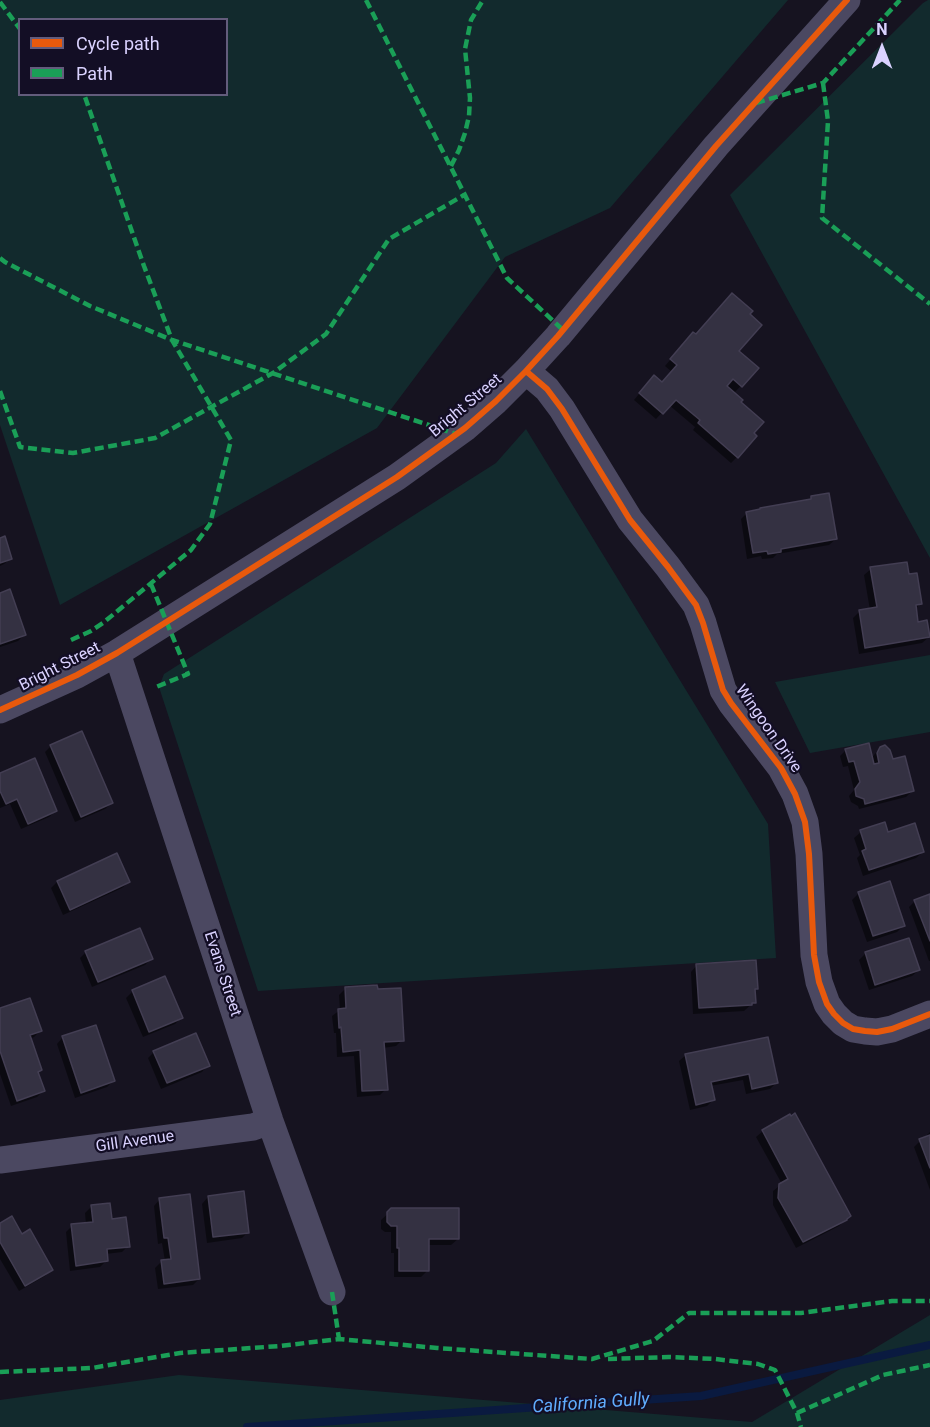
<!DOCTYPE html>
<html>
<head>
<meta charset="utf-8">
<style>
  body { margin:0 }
  #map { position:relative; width:930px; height:1427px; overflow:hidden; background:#161320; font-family:Roboto,sans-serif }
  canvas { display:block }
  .legend { position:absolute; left:18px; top:18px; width:210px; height:78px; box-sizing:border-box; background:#130e25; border:2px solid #635c7c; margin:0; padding:8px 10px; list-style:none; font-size:18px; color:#dad2ff }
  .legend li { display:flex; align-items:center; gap:12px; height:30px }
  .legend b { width:30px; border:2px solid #635c7c }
  .north { position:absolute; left:852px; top:18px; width:60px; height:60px; -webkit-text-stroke:4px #130e25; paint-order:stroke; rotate:0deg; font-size:16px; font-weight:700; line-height:24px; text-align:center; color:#dad2ff }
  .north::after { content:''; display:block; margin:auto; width:21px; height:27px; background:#dad2ff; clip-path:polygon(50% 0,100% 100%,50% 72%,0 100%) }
</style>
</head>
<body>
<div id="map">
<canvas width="930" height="1427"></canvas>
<ul class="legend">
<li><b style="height:8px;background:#e8590c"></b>Cycle path</li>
<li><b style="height:8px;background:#1a9f57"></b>Path</li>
</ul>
<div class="north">N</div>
</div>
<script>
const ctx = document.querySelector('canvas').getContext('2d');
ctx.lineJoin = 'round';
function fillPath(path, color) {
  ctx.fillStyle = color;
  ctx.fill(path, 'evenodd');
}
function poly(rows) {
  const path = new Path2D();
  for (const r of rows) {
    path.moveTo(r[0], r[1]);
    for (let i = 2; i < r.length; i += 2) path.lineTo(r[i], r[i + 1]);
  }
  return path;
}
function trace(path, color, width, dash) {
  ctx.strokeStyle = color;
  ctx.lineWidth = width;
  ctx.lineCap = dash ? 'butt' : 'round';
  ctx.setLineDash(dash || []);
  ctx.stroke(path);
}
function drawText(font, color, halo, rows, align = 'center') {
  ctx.font = font + ' Roboto,sans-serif';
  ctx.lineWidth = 4.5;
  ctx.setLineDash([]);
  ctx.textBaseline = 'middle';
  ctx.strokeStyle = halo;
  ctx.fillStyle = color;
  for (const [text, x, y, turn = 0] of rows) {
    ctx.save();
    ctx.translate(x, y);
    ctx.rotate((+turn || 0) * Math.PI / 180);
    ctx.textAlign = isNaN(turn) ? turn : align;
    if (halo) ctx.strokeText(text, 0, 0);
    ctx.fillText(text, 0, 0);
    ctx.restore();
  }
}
const green = poly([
  [0,0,788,0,610,208,505,257,377,428,60,605,0,425],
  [20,20,226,20,226,94,20,94],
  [928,0,930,0,930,558,730,195,923,3],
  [526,429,768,824,776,958,258,991,159,687,164,674,496,463],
  [930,655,930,732,810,753,775,682],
  [930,1315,930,1427,0,1427,0,1400,179,1375,752,1422]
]);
const shadow = poly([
  [748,314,737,352,757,369,734,393,739,402,737,457,731,463,693,430,695,427,669,405,656,419,634,400,648,383,662,384,672,372,665,366,687,340],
  [812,497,836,539,829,545,777,554,773,558,762,559,761,556,747,559,741,519,747,513,807,502],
  [0,539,11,558,4,564,0,566],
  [871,569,908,576,920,604,915,609,917,623,929,637,922,643,859,654,853,618,859,612,870,610,864,575],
  [0,594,24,635,18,641,0,647],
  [51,746,112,803,105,809,75,822,45,752],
  [880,748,892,761,912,791,906,797,859,809,858,806,851,802,849,796,854,790,848,766,843,767,840,756,846,750,871,760,874,755],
  [0,775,56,811,49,817,21,829,10,804,0,808],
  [861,832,887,834,923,852,916,858,863,876,857,858,860,855,854,838],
  [57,882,129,882,122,888,63,915,51,888],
  [859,893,904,925,897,932,867,942,852,900],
  [930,895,930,961,929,961,909,907,915,901],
  [909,940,919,970,912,976,869,990,859,960,865,954],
  [86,952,151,959,145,965,92,987,80,958],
  [697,965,756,988,754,991,754,1002,744,1011,693,1014,691,972],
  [345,989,402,1040,396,1046,383,1048,386,1089,380,1095,357,1097,354,1056,337,1057,336,1033,334,1033,332,1016,340,1010,339,995],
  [133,991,181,1018,175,1024,143,1037,126,998],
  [0,1010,40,1031,34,1037,30,1039,37,1073,43,1091,37,1097,11,1106,0,1074],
  [63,1037,113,1081,107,1087,75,1098,57,1044],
  [767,1038,776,1083,770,1089,746,1094,743,1080,710,1086,713,1100,707,1106,690,1110,679,1061,686,1055],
  [154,1052,208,1065,202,1072,161,1089,148,1058],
  [763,1131,849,1216,839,1226,796,1248,773,1205,773,1191,782,1184,756,1137],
  [930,1132,930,1190,914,1147,920,1141,927,1138,926,1136],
  [208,1197,248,1232,242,1238,207,1243,202,1204],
  [160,1199,199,1279,193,1285,158,1289,155,1268,161,1262,165,1261,162,1243,158,1244,154,1206],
  [91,1207,110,1221,128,1246,122,1252,106,1254,106,1261,100,1267,70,1271,66,1232,72,1226,86,1224,85,1213],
  [392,1210,458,1239,451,1245,428,1245,428,1270,421,1277,394,1277,394,1253,391,1253,391,1232,385,1232,381,1229,381,1220],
  [0,1225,21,1236,51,1270,45,1276,19,1291,0,1259]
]);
const stream = poly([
  [247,1427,701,1396,930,1345]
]);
const building = poly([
  [732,293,753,311,750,314,762,325,739,351,759,368,742,387,733,379,727,386,743,400,741,402,764,422,754,433,757,436,738,458,698,423,700,420,676,400,663,414,639,393,654,375,662,382,677,365,670,359,693,332,696,334,732,293],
  [829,493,837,539,781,549,781,552,768,554,767,551,753,553,746,512,760,509,760,508,811,499,811,496,829,493],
  [5,536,12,559,0,563,0,538,5,536],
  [907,562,909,574,917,573,922,604,916,605,918,622,927,620,930,637,865,648,859,610,877,607,870,567,907,562],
  [10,589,26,635,0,644,0,593,10,589],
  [82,731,113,803,81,817,50,745,82,731],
  [869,743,874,764,879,763,877,753,880,747,885,745,890,750,893,759,905,756,914,791,865,804,864,799,856,796,855,789,860,782,854,761,849,762,845,749,869,743],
  [35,758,57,811,28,824,17,799,6,804,0,791,0,773,35,758],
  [885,822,888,832,915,823,924,852,869,870,862,851,866,849,860,830,885,822],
  [117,853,130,882,70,910,57,881,117,853],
  [890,881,905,926,873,936,858,892,890,881],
  [930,894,930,941,914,900,930,894],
  [140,928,153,959,98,982,85,951,140,928],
  [909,938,920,970,875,985,865,952,909,938],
  [756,960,758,989,755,989,756,1003,752,1003,752,1005,699,1008,696,964,756,960],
  [165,976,183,1018,149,1032,132,990,165,976],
  [377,985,378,989,401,988,404,1041,384,1042,388,1090,362,1091,360,1050,343,1052,341,1027,339,1028,338,1009,346,1008,345,987,377,985],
  [30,998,42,1031,30,1035,42,1070,38,1072,45,1091,17,1101,0,1051,0,1008,30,998],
  [96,1025,115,1081,81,1093,62,1036,96,1025],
  [196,1033,210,1066,167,1083,153,1051,196,1033],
  [768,1037,778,1083,752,1089,749,1074,711,1082,715,1100,696,1105,685,1054,768,1037],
  [795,1113,851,1216,847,1219,847,1220,803,1242,778,1198,779,1184,788,1179,762,1130,790,1114,791,1116,795,1113],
  [930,1135,930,1168,919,1139,930,1135],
  [244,1191,249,1233,213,1237,208,1196,244,1191],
  [190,1194,200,1279,164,1284,161,1260,171,1259,168,1238,164,1238,159,1198,190,1194],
  [110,1203,112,1219,126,1217,130,1247,107,1249,108,1261,76,1266,71,1224,93,1222,91,1205,110,1203],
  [391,1208,459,1208,459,1239,429,1239,429,1271,399,1271,399,1248,397,1248,397,1226,391,1226,387,1222,387,1212,391,1208],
  [12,1216,22,1234,30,1229,53,1270,25,1286,0,1242,0,1223,12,1216]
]);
const minor = poly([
  [526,371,547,389,562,409,630,520,668,567,696,605,703,623,723,690,731,703,781,768,795,794,805,822,809,854,814,955,819,982,827,1004,834,1014,843,1023,853,1029,865,1031,877,1032,892,1029,930,1014],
  [117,653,270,1121,332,1292],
  [0,710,77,675,117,653,397,477,465,428,496,401,526,371,558,336,716,146,847,0],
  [0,1160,253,1127,270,1121]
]);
const quiet = poly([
  [366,0,507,278,563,330],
  [0,2,20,29],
  [823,83,828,121,822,218,930,304],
  [756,103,823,83,900,0],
  [451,166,459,150,465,133,469,116,470,98,465,49,471,20,483,0],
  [0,258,5,262,90,306,172,340,456,434],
  [0,391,20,447,73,453,155,438,273,373,326,334,389,239,464,195],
  [151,584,188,674,156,687],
  [71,640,91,631,103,623,191,550,210,524,231,440,172,340,144,266,84,94],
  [332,1292,339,1339],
  [608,1359,669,1357,715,1359,758,1364,775,1370,797,1413,801,1427],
  [0,1372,92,1368,180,1353,280,1346,339,1339,437,1348,592,1359,653,1341,689,1313,801,1313,892,1301,930,1301],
  [797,1413,883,1375,930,1365]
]);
const cycleway = poly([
  [526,371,547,389,562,409,630,520,668,567,696,605,703,623,723,690,731,703,781,768,795,794,805,822,809,854,814,955,819,982,827,1004,834,1014,843,1023,853,1029,865,1031,877,1032,892,1029,930,1014],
  [0,710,77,675,117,653,397,477,465,428,496,401,526,371,558,336,716,146,847,0]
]);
const streetNames = [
  ["Bright Street",466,406,-40],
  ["Bright Street",60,667,-27],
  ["Wingoon Drive",768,729,55],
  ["Evans Street",222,974,72],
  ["Gill Avenue",135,1142,-8]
];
const waterNames = [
  ["California Gully",591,1404,-4]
];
fillPath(green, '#122a2d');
fillPath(shadow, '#0007');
trace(stream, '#0a1a40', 8);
fillPath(building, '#343142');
trace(building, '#433e53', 1.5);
trace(minor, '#4b4861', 27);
trace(quiet, '#1a9f57', 4.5, [9, 4.5]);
trace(cycleway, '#e8590c', 6);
drawText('16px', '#dad2ff', '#130e25', streetNames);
drawText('italic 18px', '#60adff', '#130e25', waterNames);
</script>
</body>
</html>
